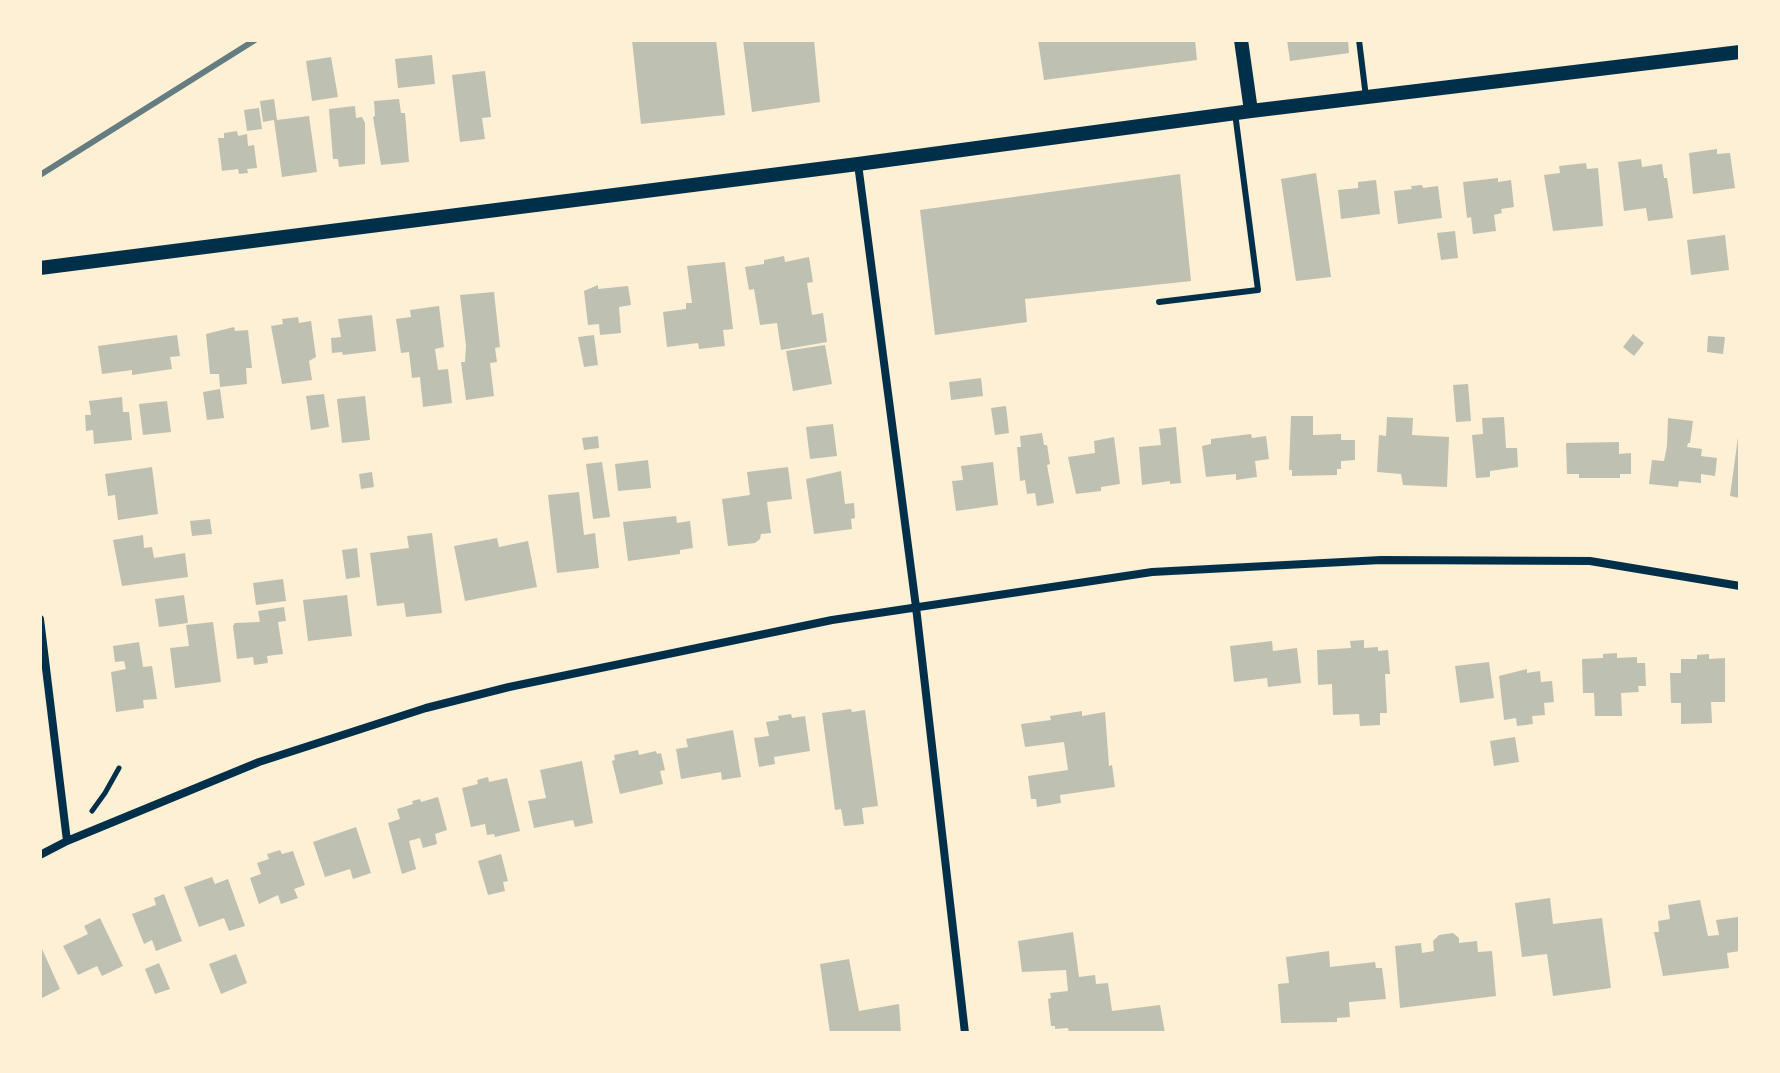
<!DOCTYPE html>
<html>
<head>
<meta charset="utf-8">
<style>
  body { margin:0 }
  #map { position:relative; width:1780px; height:1073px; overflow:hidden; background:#fdf0d5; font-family:Figtree,sans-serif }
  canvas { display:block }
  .frame { position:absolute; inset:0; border:42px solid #fdf0d5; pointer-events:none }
</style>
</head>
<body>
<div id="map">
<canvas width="1780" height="1073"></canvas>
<div class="frame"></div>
</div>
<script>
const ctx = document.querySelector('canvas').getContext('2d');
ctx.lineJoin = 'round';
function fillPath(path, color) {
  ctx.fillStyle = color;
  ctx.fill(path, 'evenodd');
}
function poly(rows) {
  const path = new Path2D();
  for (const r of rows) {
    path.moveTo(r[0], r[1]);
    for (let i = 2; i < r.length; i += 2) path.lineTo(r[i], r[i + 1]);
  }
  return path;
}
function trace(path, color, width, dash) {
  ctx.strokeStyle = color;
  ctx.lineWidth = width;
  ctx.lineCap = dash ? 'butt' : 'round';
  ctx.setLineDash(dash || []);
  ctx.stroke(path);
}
const building = poly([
  [632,40,716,40,725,115,641,124],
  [743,40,814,40,820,102,752,112],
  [1038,40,1195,40,1197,60,1044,80],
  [1287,40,1348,40,1349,53,1290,61],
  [432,55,435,84,398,88,395,59],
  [331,57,338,97,312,101,306,61],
  [485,71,491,117,482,118,485,139,460,142,452,75],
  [274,99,277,120,309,116,317,172,282,177,274,120,263,122,260,101],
  [399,99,401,113,405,113,409,162,381,165,373,117,375,116,374,101],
  [355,106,356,118,362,117,365,123,365,164,339,167,338,159,333,159,329,109],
  [259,108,262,129,247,131,244,110],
  [237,131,238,136,247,134,248,146,254,145,257,168,247,169,248,173,239,174,238,169,222,171,218,138,224,138,224,133],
  [1717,149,1717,154,1730,153,1735,188,1693,194,1689,153],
  [1641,159,1642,167,1662,164,1664,178,1667,178,1673,218,1648,221,1646,208,1624,211,1618,162],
  [1586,163,1587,169,1598,168,1603,226,1553,231,1544,175,1560,173,1559,166],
  [1316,173,1331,277,1296,281,1281,179],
  [1180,174,1191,281,1025,299,1027,322,935,335,920,210],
  [1498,178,1498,182,1511,180,1514,207,1501,209,1502,213,1494,215,1496,231,1473,234,1471,217,1467,218,1463,182],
  [1376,180,1380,214,1341,219,1338,190,1358,188,1358,182],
  [1422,185,1423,188,1438,186,1442,218,1398,224,1394,191,1412,189,1411,186],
  [1455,231,1458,258,1441,260,1437,233],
  [1725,235,1729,270,1691,275,1687,240],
  [784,256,785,262,809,257,813,282,807,283,812,315,823,313,827,342,781,350,777,323,760,325,754,289,749,290,745,267,764,264,764,260],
  [725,262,733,329,723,330,725,346,699,349,698,343,667,347,663,312,686,309,686,303,692,303,687,266],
  [598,285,598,289,628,286,631,305,619,307,621,333,600,335,599,324,588,325,584,291],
  [494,292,500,347,495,348,497,362,490,363,494,396,466,400,461,362,465,362,466,346,460,295],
  [439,306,444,347,435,349,438,370,448,369,452,403,423,407,420,377,412,378,409,352,401,353,396,319,411,317,410,310],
  [372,315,376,351,343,355,342,352,332,353,331,338,341,337,338,319],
  [298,317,299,323,311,321,316,357,309,361,312,380,282,384,271,326,283,324,282,319],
  [234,327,235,331,248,330,252,368,246,368,247,384,220,387,219,374,210,374,206,334],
  [1633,334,1644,343,1634,356,1623,347],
  [177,335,180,356,170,357,172,369,132,375,132,370,102,374,98,346],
  [594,335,598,365,584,367,578,337],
  [1708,336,1725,337,1723,354,1707,352],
  [825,345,832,384,793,391,786,351],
  [981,378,983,396,951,400,949,382],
  [1468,384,1471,421,1456,422,1453,385],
  [220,389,224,418,207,420,203,392],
  [324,394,329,427,311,430,306,396],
  [365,396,370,440,342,443,337,399],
  [122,397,123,412,129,412,132,440,94,444,93,430,86,431,85,415,91,415,89,401],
  [167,401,171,432,143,435,139,404],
  [1006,406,1009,433,995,435,991,408],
  [1291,416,1313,416,1313,435,1341,434,1341,440,1355,440,1355,460,1341,461,1341,469,1337,469,1337,475,1292,476,1292,470,1289,470],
  [1387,417,1413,418,1412,435,1449,437,1447,487,1403,485,1401,474,1377,472,1379,435,1386,436],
  [1504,417,1506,448,1517,448,1518,467,1490,471,1490,477,1476,478,1472,435,1483,434,1482,418],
  [1668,418,1693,421,1690,443,1688,443,1687,447,1702,449,1701,456,1717,458,1715,476,1701,474,1701,483,1679,481,1678,487,1649,484,1652,460,1664,461,1667,446],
  [833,424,837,456,810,459,806,427],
  [1176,427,1181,483,1170,484,1170,481,1142,485,1139,447,1161,445,1159,429],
  [1042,433,1044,445,1047,445,1050,464,1047,465,1054,503,1037,506,1035,493,1027,494,1025,480,1020,481,1017,447,1021,447,1020,436],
  [1251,434,1252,438,1266,436,1269,459,1255,461,1257,477,1236,480,1236,474,1206,477,1202,446,1211,444,1211,439],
  [598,436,599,448,584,450,582,438],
  [1114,437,1120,484,1101,487,1101,491,1076,494,1068,457,1095,453,1094,441],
  [1738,437,1740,437,1740,498,1730,496],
  [1619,442,1619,454,1631,453,1631,474,1620,474,1620,478,1579,478,1579,474,1567,474,1566,443],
  [648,460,651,488,618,491,615,464],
  [602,462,610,517,593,519,586,464],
  [993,462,998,505,956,511,952,481,963,480,961,466],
  [152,467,158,514,118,520,115,495,108,496,105,474],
  [788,467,792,499,767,502,771,533,761,534,760,539,755,543,728,546,722,499,750,495,747,472],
  [841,471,845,504,854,503,855,518,851,519,852,529,814,534,806,479],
  [372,472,374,487,361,489,359,474],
  [579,492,584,535,595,533,599,568,557,573,548,495],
  [676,516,677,523,690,521,693,548,680,550,680,554,628,561,623,522],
  [210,519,212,534,192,536,190,521],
  [432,533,442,613,406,617,404,603,377,606,370,553,409,548,407,536],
  [143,535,144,548,152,547,154,558,185,553,188,577,122,586,113,540],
  [497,538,499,547,528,541,537,587,465,601,454,546],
  [357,548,360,577,346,579,342,550],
  [283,579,286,601,256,605,253,583],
  [184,595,188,623,159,627,155,599],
  [347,595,352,636,308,641,303,600],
  [284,607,286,621,278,622,283,654,267,656,268,663,254,665,253,657,237,659,233,626,235,623,260,622,258,611],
  [213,622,221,682,175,688,170,648,189,646,186,625],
  [1364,640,1364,648,1378,647,1378,651,1388,650,1390,674,1385,674,1387,713,1380,713,1380,725,1360,726,1359,714,1333,715,1332,684,1318,685,1317,650,1351,648,1350,641],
  [1272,641,1273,651,1297,648,1301,683,1268,687,1267,678,1234,682,1230,646],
  [139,642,143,667,152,666,157,699,143,700,144,708,116,712,111,672,126,669,124,661,115,662,113,646],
  [1617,653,1617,658,1637,657,1637,663,1645,663,1646,686,1638,686,1639,692,1621,693,1622,716,1595,716,1594,693,1583,693,1582,659,1603,658,1603,654],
  [1709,654,1709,659,1725,658,1725,702,1711,702,1712,723,1681,724,1681,703,1671,703,1670,673,1681,673,1681,659,1697,659,1697,655],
  [1489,662,1494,698,1460,703,1455,666],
  [1527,669,1527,673,1540,671,1541,682,1552,681,1554,702,1544,703,1545,715,1532,716,1533,724,1517,726,1516,718,1504,720,1499,676],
  [851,709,852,712,865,710,878,806,862,808,864,824,844,826,841,809,835,810,822,713],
  [1082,711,1082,716,1105,712,1109,766,1112,765,1115,787,1060,795,1061,803,1037,807,1036,799,1031,799,1028,776,1068,770,1064,742,1025,747,1021,724,1051,720,1050,716],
  [791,714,792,718,805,716,810,751,774,757,775,764,759,767,754,738,769,736,766,722,779,720,778,716],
  [733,730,741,777,722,780,721,772,681,779,676,749,688,747,686,739],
  [1515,737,1519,762,1494,766,1490,741],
  [638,750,639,755,656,751,657,754,661,753,665,770,660,771,663,784,620,794,612,761,615,760,614,755],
  [582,761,593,823,575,827,573,820,534,828,528,801,546,798,540,770],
  [488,777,489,782,507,778,520,831,495,837,494,834,487,835,485,824,471,827,462,788,478,784,477,780],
  [438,797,447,830,435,834,437,844,423,848,420,838,409,841,416,869,402,874,388,823,400,819,397,809,413,804,412,801,420,799,421,802],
  [356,827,371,873,353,879,350,869,325,877,313,842],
  [280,850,282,854,293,851,305,885,294,889,298,898,281,904,278,895,259,904,250,878,261,874,257,863,269,859,267,854],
  [501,854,508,881,503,882,505,891,488,895,478,861],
  [212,877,215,884,228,879,245,926,229,931,224,918,199,927,184,887],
  [164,894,182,941,156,951,152,940,144,944,132,914,156,905,154,898],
  [1550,898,1553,924,1602,918,1611,988,1553,996,1547,954,1522,957,1515,903],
  [1700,900,1708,936,1719,935,1716,920,1738,917,1740,951,1727,953,1729,968,1663,976,1654,932,1659,932,1658,921,1670,919,1668,905],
  [100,918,123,966,102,976,97,966,78,975,63,946,88,934,84,926],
  [1073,932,1079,977,1095,975,1096,984,1108,983,1112,1011,1160,1005,1165,1033,1069,1033,1068,1028,1055,1029,1055,1026,1051,1026,1048,999,1051,998,1050,993,1068,991,1066,970,1022,972,1018,941],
  [1453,933,1459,938,1459,943,1477,941,1478,952,1492,951,1496,996,1400,1008,1395,946,1421,943,1422,953,1434,951,1433,941,1439,935],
  [42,949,60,989,40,999,40,950],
  [1329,951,1330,967,1375,962,1376,968,1382,968,1386,999,1349,1002,1350,1017,1337,1018,1337,1022,1281,1023,1278,984,1289,983,1286,957],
  [236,954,247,983,221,994,209,964],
  [849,959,859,1011,899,1004,901,1033,830,1033,820,964],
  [159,963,170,989,155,994,145,969]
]);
const path = poly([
  [92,811,105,793,119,768]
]);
const service = poly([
  [1359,40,1366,97],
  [1159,302,1258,290,1235,113]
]);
const minor = poly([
  [858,164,916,607,965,1033],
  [40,619,67,841],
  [40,855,67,841,259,762,426,708,509,687,832,620,1152,572,1381,560,1590,561,1740,586]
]);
const tertiary = poly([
  [1241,40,1251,111],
  [40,268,858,164,1251,111,1740,52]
]);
const rail = poly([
  [40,175,255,40]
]);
fillPath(building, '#bec0b2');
trace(path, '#003049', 5);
trace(service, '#003049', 6);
trace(minor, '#003049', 8);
trace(tertiary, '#003049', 14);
trace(rail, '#657d81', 6);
</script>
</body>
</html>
